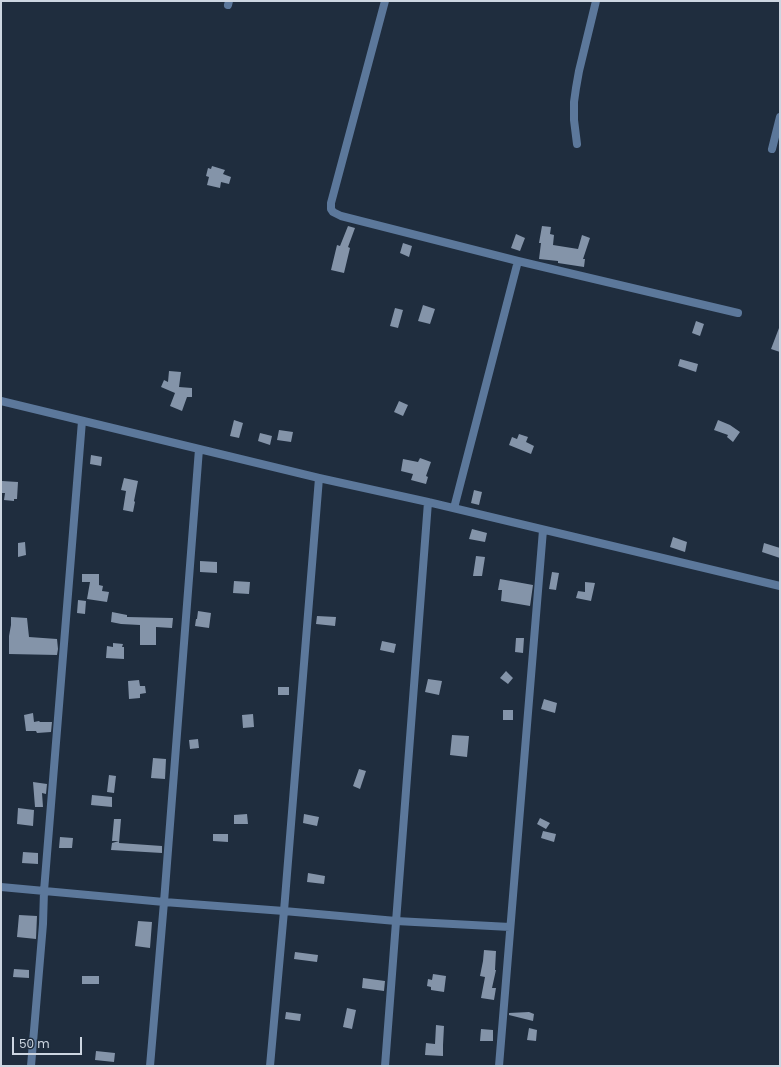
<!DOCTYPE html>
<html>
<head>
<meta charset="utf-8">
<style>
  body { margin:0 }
  #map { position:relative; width:781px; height:1067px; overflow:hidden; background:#1f2d3e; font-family:Poppins,sans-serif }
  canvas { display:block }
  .frame { position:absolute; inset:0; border:2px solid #cdd6e1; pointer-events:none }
  .scale { position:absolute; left:12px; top:1037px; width:70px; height:18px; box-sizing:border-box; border:2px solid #cdd6e1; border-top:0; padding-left:5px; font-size:12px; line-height:14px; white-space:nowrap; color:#cdd6e1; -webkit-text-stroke:3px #1f2d3e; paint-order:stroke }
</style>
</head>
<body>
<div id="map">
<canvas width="781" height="1067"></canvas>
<div class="frame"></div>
<div class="scale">50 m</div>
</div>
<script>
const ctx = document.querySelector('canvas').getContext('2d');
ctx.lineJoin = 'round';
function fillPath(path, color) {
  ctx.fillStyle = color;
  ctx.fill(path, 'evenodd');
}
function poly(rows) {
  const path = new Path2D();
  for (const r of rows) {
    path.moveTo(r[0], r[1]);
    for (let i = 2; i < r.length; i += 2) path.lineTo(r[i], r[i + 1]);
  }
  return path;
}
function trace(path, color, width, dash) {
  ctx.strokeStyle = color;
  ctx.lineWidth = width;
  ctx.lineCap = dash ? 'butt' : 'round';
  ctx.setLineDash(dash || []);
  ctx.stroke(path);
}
const building = poly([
  [212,166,225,170,223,174,231,177,229,184,221,182,220,188,207,185,209,177,206,176,208,168,211,169],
  [348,226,355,228,348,247,350,248,344,273,331,270,337,245,340,246],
  [542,226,551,227,550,234,554,235,553,245,578,249,582,235,590,238,583,259,585,259,584,267,558,263,558,261,539,259,541,243,539,243],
  [516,234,525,238,520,251,511,248],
  [403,243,412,246,409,257,400,253],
  [423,305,435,309,430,324,418,321],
  [395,308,403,310,398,328,390,326],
  [696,321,704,324,700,336,692,333],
  [779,328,780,328,780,352,771,349],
  [680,359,698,364,696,372,678,366],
  [169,371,181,372,179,387,192,388,192,397,187,397,182,411,170,406,175,393,161,387,164,380,168,382],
  [399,401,408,405,403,416,394,412],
  [234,420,243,423,239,438,230,436],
  [718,420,730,425,740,432,733,442,727,437,728,435,714,430],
  [279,430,293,432,291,442,277,440],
  [260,433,272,436,270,445,258,441],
  [519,434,528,437,526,442,534,446,531,454,509,445,512,437,517,439],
  [91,455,102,457,101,466,90,464],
  [420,458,431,462,426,476,428,477,426,484,411,480,413,474,401,471,403,459,418,462],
  [124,478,138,481,134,501,135,502,133,512,123,510,126,491,121,490],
  [2,481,18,482,17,499,14,499,14,501,4,500,5,493,2,493],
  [474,490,482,492,479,505,471,503],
  [472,529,487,533,485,542,469,539],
  [673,537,687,542,685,552,670,547],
  [25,542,26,555,18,557,18,543],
  [764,543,780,548,780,558,762,552],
  [476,556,485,557,482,576,473,576],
  [200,561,217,562,217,573,200,572],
  [552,572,559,573,556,590,549,589],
  [82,574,99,574,99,585,103,586,102,591,109,592,107,602,87,599,90,582,82,582],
  [500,579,533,585,530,606,501,601,502,590,498,590],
  [234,581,250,582,249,594,233,593],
  [585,582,595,583,591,601,576,598,578,591,585,592],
  [78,600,86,601,85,614,77,613],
  [198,611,211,613,209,628,195,626,196,619,197,619],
  [112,612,127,615,127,617,173,618,172,628,156,627,156,645,140,645,140,625,121,624,111,622],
  [317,616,336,617,335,626,316,624],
  [11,617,27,618,29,637,57,639,58,649,57,655,9,654,9,636,11,625],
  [516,638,524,638,523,653,515,652],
  [382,641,396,644,394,653,380,650],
  [113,643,123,644,122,647,124,647,124,659,106,658,107,646,113,647],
  [506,671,513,678,508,684,500,678],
  [428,679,442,681,439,695,425,692],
  [139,680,140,686,145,686,146,693,140,694,140,698,129,699,128,681],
  [278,687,289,687,289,695,278,695],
  [544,699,557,703,555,713,541,709],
  [503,710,513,710,513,720,503,720],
  [33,713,34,722,39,721,40,722,52,722,51,732,37,733,36,731,26,731,24,715],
  [253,714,254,727,243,728,242,715],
  [452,735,469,736,467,757,450,755],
  [198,739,199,748,190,749,189,740],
  [153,758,166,759,165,779,151,778],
  [359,769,366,771,360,789,353,786],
  [109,775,116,776,114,793,107,792],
  [33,782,47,784,46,794,42,793,43,807,35,807],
  [92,795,112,797,112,807,91,805],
  [18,808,34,810,33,826,17,824],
  [247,814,248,824,234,824,234,815],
  [304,814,319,817,317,826,303,823],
  [540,818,550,823,546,829,537,824],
  [114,819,121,819,119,843,162,846,162,853,111,850,112,843,119,841,112,841],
  [543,831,556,834,554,842,541,838],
  [213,834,228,834,228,842,213,841],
  [60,837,73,838,72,848,59,848],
  [23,852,38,853,38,864,22,863],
  [308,873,325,876,324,884,307,882],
  [19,915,37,916,36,939,17,937],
  [138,921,152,922,150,948,135,946],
  [484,950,496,951,495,970,496,970,492,988,496,988,494,1000,481,998,485,977,480,976,483,961],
  [295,952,318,955,317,962,294,959],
  [14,969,29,970,29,978,13,977],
  [433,974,446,976,444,992,431,990,431,987,427,986,428,979,432,980],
  [82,976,99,976,99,984,82,984],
  [363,978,385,981,384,991,362,988],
  [347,1008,356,1010,352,1029,343,1027],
  [286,1012,301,1014,300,1021,285,1019],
  [529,1012,534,1014,533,1021,509,1015,509,1013],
  [436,1025,444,1026,443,1045,443,1056,425,1055,426,1043,435,1044],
  [529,1028,537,1030,536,1041,527,1040],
  [481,1029,493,1030,493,1041,480,1041],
  [96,1051,115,1053,114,1062,95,1060]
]);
const minor = poly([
  [385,1,331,203,331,209,333,212,341,216,518,261,738,313],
  [228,5,229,1],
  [577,144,574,120,574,102,576,88,579,71,596,1],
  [772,149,780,117],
  [1,401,319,478,428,502,780,586],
  [454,508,518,261],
  [1,887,164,902,284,911,396,921,510,927],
  [31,1066,43,924,44,891,82,421],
  [150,1066,164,902,199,449],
  [270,1066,284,911,319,478],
  [385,1066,428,502],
  [499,1066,543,530]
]);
fillPath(building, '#8494a9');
trace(minor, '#5c789b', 8);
</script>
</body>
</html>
